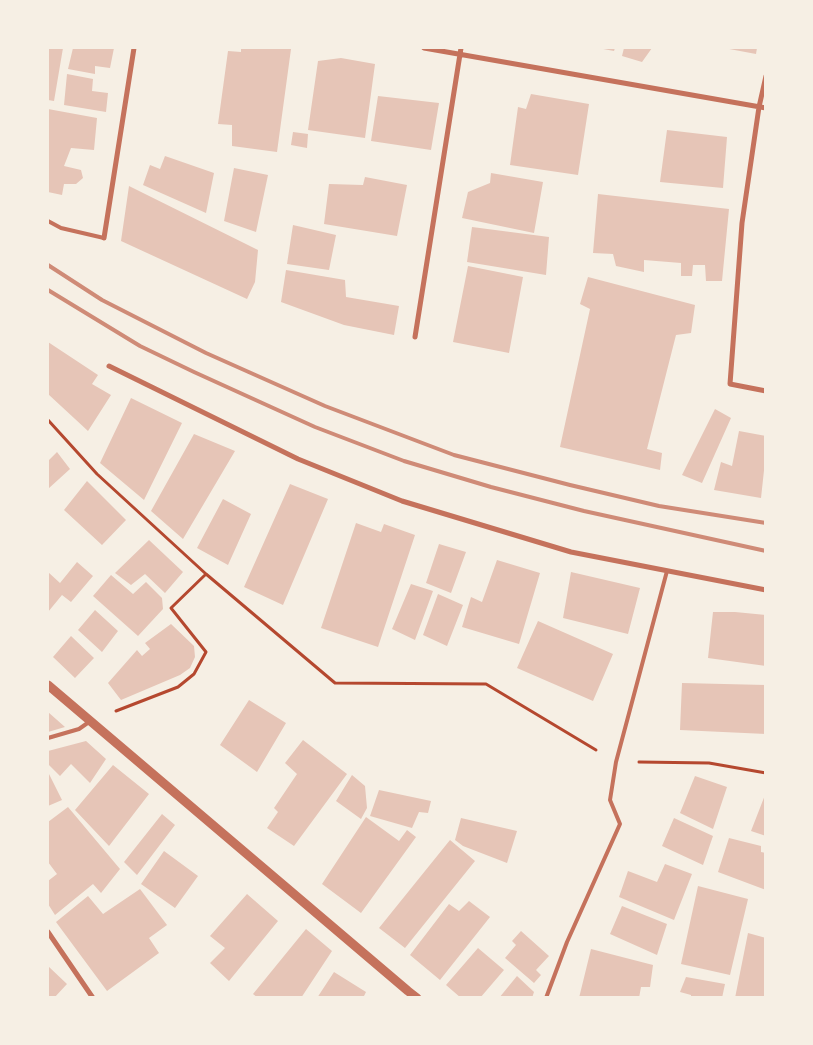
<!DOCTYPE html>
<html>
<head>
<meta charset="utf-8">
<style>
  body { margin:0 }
  #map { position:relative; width:813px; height:1045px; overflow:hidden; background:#f6efe4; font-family:"Asap Condensed",sans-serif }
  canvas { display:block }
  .frame { position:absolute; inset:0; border:49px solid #f6efe4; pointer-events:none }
</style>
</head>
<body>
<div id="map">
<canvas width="813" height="1045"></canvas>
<div class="frame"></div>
</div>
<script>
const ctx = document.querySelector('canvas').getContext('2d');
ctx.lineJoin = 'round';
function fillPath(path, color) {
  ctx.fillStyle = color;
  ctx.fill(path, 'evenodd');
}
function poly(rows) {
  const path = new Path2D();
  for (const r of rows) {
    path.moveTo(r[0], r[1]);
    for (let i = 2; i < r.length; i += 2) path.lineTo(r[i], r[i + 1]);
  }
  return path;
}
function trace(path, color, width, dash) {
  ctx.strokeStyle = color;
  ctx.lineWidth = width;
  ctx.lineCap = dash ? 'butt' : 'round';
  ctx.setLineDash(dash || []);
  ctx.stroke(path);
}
const building = poly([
  [48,48,63,48,54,101,48,100],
  [73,48,114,48,110,68,95,66,95,74,68,69],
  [241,48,291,49,277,152,232,146,232,125,218,124,228,51,241,52],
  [598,48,615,48,614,51],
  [624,48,652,48,642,62,622,56],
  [724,48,757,48,756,54],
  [341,58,375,64,365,138,308,130,318,61],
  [67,74,93,79,92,91,108,93,106,112,64,105],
  [531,94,589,104,578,175,510,165,518,107,526,109],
  [378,96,439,103,431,150,371,141],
  [48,109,97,118,94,150,71,148,64,166,81,170,83,178,76,184,64,184,62,195,48,192],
  [667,130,727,137,723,188,660,182],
  [293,132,308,134,307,148,291,145],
  [165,156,214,173,206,213,143,185,150,165,160,169],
  [234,168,268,175,256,232,224,221],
  [491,173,543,182,534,233,462,218,468,192,490,183],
  [365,177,407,185,397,236,324,224,329,184,363,185],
  [129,186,258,250,255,282,247,299,121,241],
  [598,194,729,209,722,281,706,281,705,265,693,265,692,276,681,276,681,263,644,260,644,272,616,266,613,254,593,253],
  [293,225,336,235,329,270,287,264],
  [472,227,549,237,546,275,467,262],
  [468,266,523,277,509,353,453,342],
  [286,270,345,280,346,297,399,306,394,335,344,325,281,302],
  [588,277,695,305,691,333,676,335,647,449,662,453,660,470,560,447,590,309,580,304],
  [48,342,98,375,92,384,111,395,88,431,48,394],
  [131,398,182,423,144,500,100,463],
  [715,409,731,418,702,483,682,475],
  [739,431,766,436,766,452,761,498,714,490,721,462,732,466],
  [194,434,235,451,183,539,151,511],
  [57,452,70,469,48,489,48,461],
  [87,481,126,520,102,545,64,510],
  [290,484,328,499,283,605,244,587],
  [223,499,251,514,228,565,197,548],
  [356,523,381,532,384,524,415,535,378,647,321,628],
  [149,540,183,572,165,593,145,574,131,585,115,573],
  [439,544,466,552,451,593,426,583],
  [497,560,540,573,519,644,462,627,471,597,482,602],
  [77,562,93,576,71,602,62,595,48,612,48,572,60,583],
  [571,572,640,588,628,634,563,618],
  [111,575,133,594,146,582,162,598,163,609,138,636,93,596],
  [411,584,433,591,415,640,392,629],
  [438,594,463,605,447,646,423,635],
  [95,610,118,631,102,652,78,630],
  [713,612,735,612,766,615,766,666,708,658],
  [538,621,613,654,593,701,517,668],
  [171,624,194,646,195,657,190,668,180,675,121,700,108,683,137,650,142,656,150,649,145,643],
  [71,636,94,658,75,678,53,657],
  [682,683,766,685,766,734,680,730],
  [249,700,286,723,257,772,220,745],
  [48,712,65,727,48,732],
  [303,740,347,774,294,846,267,828,278,812,274,808,297,774,285,763],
  [86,741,106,759,90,783,71,764,60,776,48,764,48,751],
  [113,765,149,794,109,846,75,810],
  [48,772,62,800,48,806],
  [352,775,365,786,367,808,361,819,336,801],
  [695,776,727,787,713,829,680,813],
  [379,790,431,801,428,813,419,812,412,828,370,816],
  [765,795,766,795,766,836,751,831],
  [68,807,120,869,101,893,93,884,55,915,48,904,48,881,57,874,48,862,48,822],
  [162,814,175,825,137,875,124,862],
  [366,817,399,841,407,830,416,837,361,913,322,884],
  [461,818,517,831,507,863,463,846,455,840],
  [674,818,713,836,703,865,662,846],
  [729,838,761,846,761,852,766,853,766,890,718,872],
  [450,840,475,861,405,948,379,928],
  [164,851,198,876,175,908,141,884],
  [665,864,692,874,674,920,619,897,628,871,657,882],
  [698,886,748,899,730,975,681,964],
  [140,889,167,925,149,938,159,953,107,991,56,922,88,896,103,914],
  [247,894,278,921,229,981,210,963,225,948,210,936],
  [469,901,490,917,440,980,410,955,449,904,459,911],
  [622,906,667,924,657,955,610,934],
  [306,929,332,951,301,998,258,998,253,994],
  [521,931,549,956,536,970,541,975,534,983,505,958,516,945,512,941],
  [748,933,766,938,766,998,735,998],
  [478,948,504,970,480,998,461,998,446,985],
  [591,949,653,965,650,987,641,987,639,998,579,998],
  [48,966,67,984,54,998,48,998],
  [334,972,366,992,363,998,317,998],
  [517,976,534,992,532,998,499,998],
  [686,977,725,984,722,998,691,998,691,995,680,992]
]);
const path = poly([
  [48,420,97,474,206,574,335,683,486,684,596,750],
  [116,711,178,687,194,674,206,652,171,608,206,574],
  [639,762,709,763,766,773]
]);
const service = poly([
  [48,221,61,228,104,238],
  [48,738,79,729,89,722],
  [546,998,567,942,620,824,610,800,616,762,667,571]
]);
const minor = poly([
  [424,48,766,108],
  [766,76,759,107,742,223,730,384,766,391],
  [104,238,134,48],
  [415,337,461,48],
  [109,366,298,459,402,501,571,552,766,590],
  [48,932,93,998]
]);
const tertiary = poly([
  [48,685,408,991,417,998]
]);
const rail = poly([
  [48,265,102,300,206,353,325,406,454,455,570,485,659,506,766,523],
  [48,290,140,346,194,372,315,427,404,461,491,487,584,511,766,551]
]);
fillPath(building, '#e6c5b7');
trace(path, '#b5482f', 3);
trace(service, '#c5725c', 4);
trace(minor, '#c5725c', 5);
trace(tertiary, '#c5725c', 9);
trace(rail, '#cf8b77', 4);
</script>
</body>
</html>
